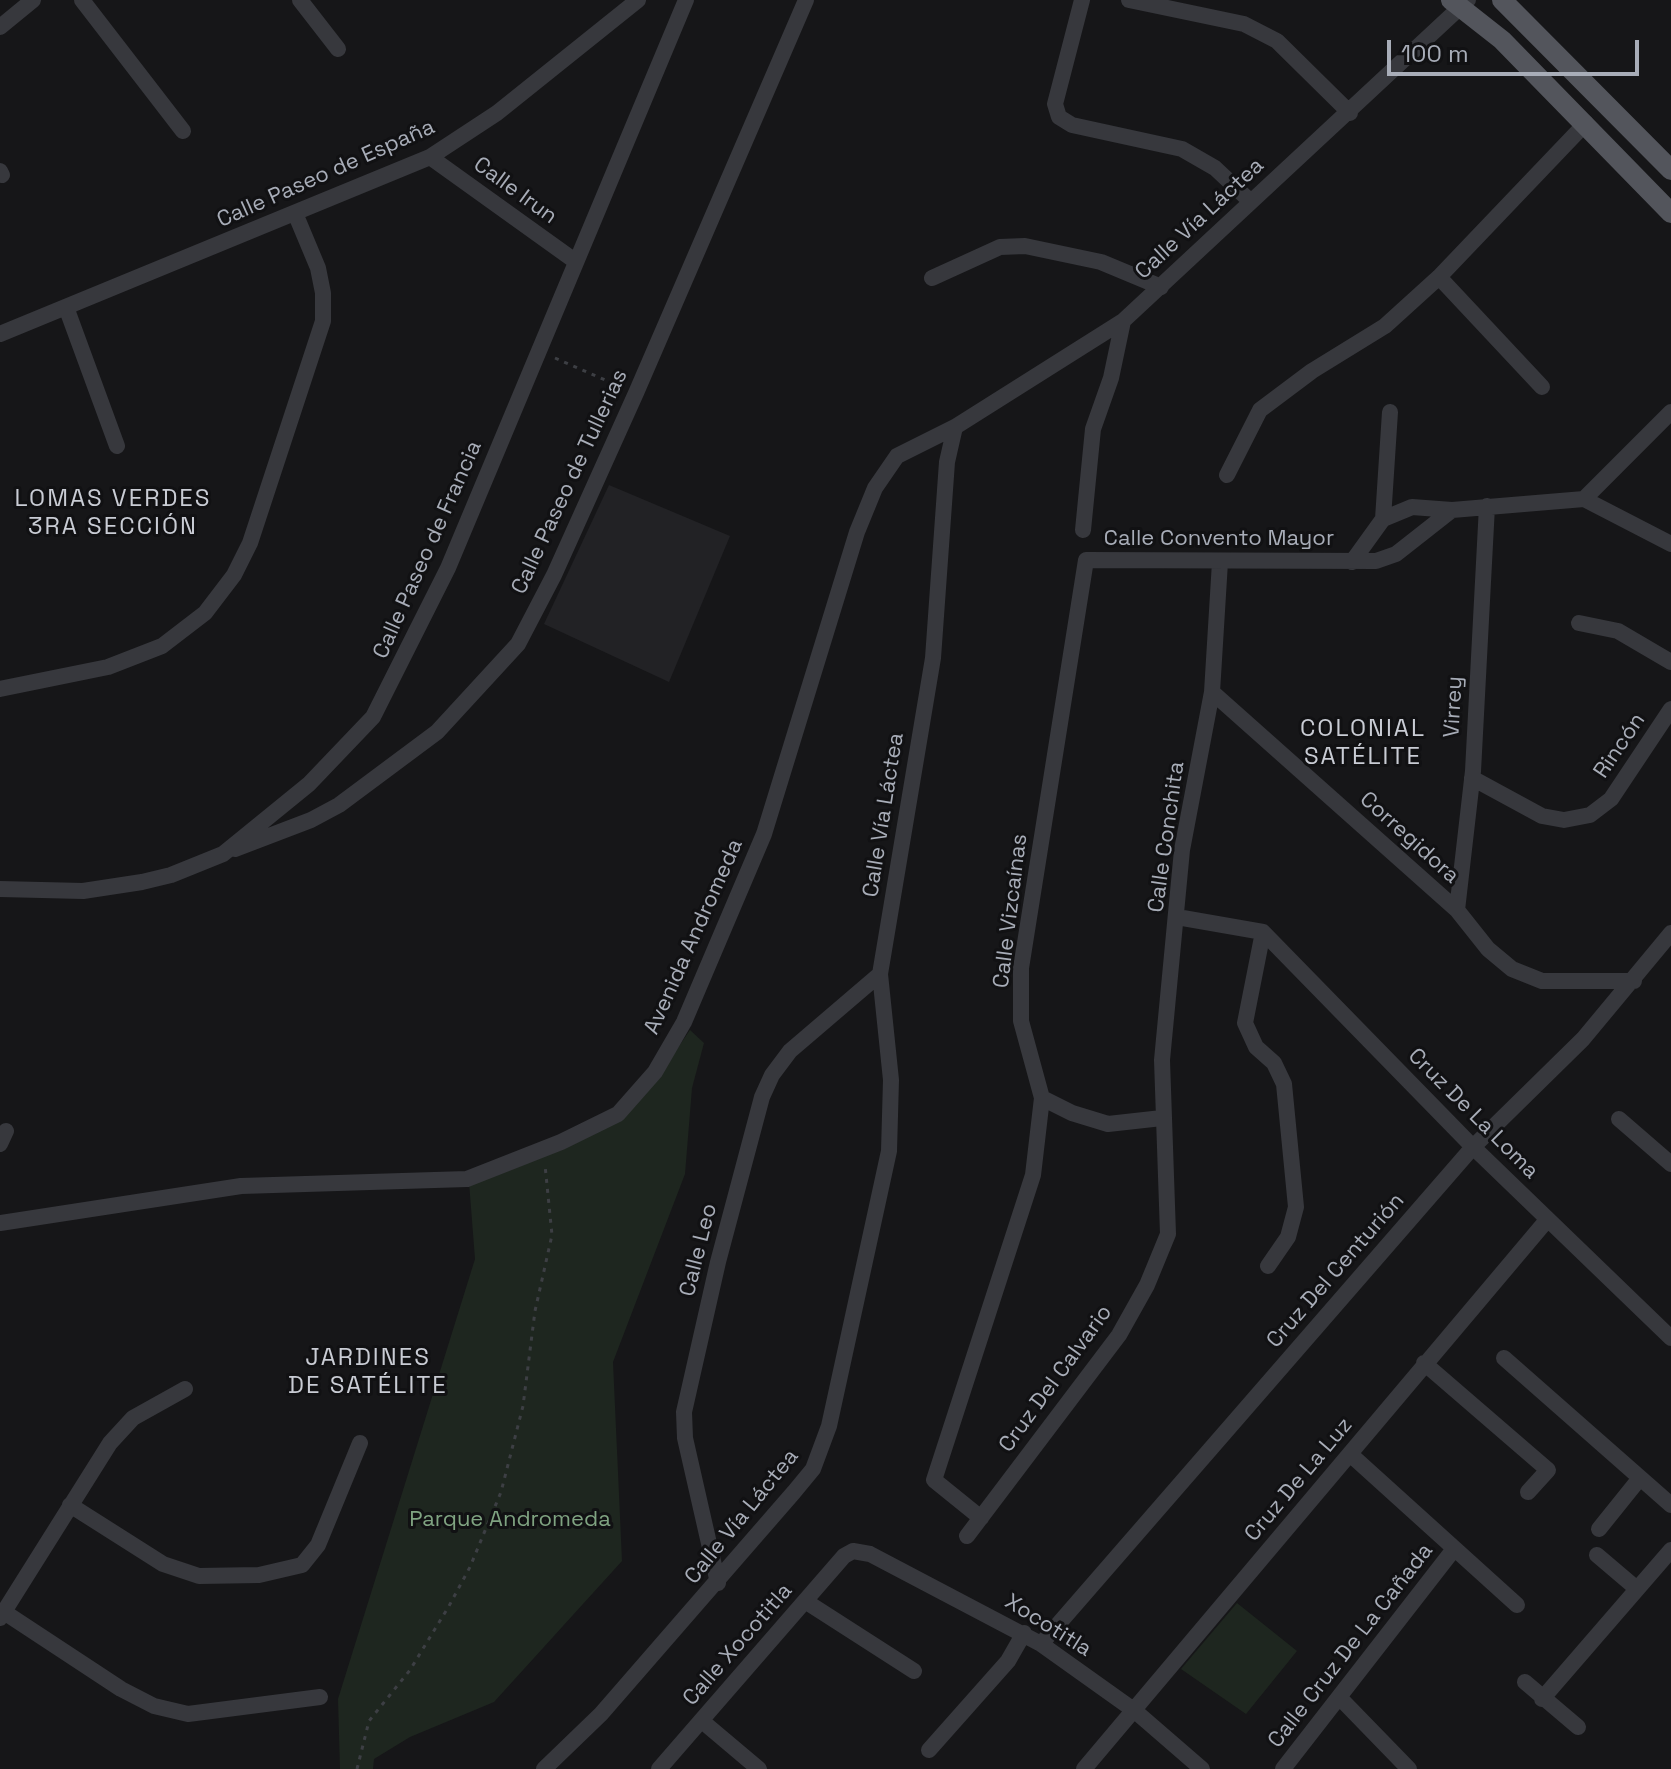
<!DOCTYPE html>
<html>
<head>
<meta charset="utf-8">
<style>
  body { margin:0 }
  #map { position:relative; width:1671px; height:1769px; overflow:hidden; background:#161618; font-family:"Space Grotesk",sans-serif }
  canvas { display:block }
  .scale { position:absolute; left:1387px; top:40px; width:252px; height:36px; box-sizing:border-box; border:4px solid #a8adb8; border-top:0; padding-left:10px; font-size:24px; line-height:28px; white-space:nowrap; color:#a8adb8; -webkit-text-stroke:6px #111113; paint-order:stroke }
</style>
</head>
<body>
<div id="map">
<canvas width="1671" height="1769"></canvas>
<div class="scale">100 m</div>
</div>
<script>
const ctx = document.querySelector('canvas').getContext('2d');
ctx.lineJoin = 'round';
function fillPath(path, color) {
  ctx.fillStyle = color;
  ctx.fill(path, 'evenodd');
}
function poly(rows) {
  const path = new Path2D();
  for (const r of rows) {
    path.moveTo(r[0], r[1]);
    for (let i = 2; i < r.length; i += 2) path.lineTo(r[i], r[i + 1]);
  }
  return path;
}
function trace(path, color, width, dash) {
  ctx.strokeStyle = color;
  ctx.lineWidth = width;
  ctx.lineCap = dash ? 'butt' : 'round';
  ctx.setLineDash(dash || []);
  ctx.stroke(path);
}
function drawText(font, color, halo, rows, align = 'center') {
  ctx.font = font + ' "Space Grotesk",sans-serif';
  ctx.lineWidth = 6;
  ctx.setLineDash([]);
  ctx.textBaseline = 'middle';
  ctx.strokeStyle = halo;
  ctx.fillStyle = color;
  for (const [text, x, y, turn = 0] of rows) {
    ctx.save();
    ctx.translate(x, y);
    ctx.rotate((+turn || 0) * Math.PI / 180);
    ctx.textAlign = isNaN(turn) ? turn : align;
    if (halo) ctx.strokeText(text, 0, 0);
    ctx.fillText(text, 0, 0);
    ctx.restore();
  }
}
const built = poly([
  [609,485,730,536,669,682,544,624]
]);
const green = poly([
  [690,1030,704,1043,692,1088,685,1174,613,1362,622,1561,494,1702,410,1737,374,1759,373,1769,340,1769,338,1699,475,1259,469,1182,619,1121,653,1084],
  [1237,1603,1297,1651,1246,1714,1181,1669]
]);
const path = poly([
  [555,358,621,387],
  [357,1769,369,1721,410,1670,449,1606,470,1567,501,1492,523,1406,535,1311,552,1235,545,1165]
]);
const minor = poly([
  [82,0,183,131],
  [300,0,338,49],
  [1082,0,1055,104,1059,117,1072,125,1182,149,1215,168,1250,201],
  [1129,0,1244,24,1277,41,1350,113],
  [0,27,33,0],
  [430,157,575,261],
  [0,171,2,175],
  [1439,277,1542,387],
  [932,278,1000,247,1025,246,1101,262,1161,287],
  [66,307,117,446],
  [0,334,430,157,497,113,638,0],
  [1227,475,1260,410,1312,371,1385,326,1439,277,1586,123],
  [1584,499,1671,412],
  [1383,519,1390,412],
  [1083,530,1093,429,1111,378,1123,321],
  [1352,562,1383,519,1412,507,1452,510,1584,499,1671,544],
  [1579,623,1618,631,1671,662],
  [0,689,108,667,162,646,205,613,234,575,250,543,323,321,323,293,318,268,295,213],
  [1212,692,1457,910,1488,949,1512,969,1542,981,1634,981],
  [1472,778,1542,816,1564,820,1590,815,1611,799,1671,709],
  [235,849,311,820,339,805,437,732,518,644,554,575,636,393,806,0],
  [0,889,83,891,142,882,171,875,223,854,309,784,373,717,448,568,686,0],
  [1457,910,1473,771,1487,506],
  [1177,917,1263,932,1473,1147,1671,1338],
  [1263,932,1245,1023,1256,1047,1274,1063,1284,1084,1296,1207,1288,1237,1268,1266],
  [1042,1098,1072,1113,1108,1124,1162,1118],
  [1619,1119,1671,1164],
  [0,1144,6,1131],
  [0,1223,241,1186,467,1179,561,1142,618,1114,655,1072,684,1022,764,834,857,532,875,488,897,456,955,427,1123,321,1468,0],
  [1504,1358,1671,1505],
  [1424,1363,1548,1470,1528,1492],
  [1350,1454,1517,1605],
  [70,1505,163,1564,199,1576,259,1575,302,1565,318,1545,360,1443],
  [981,1518,934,1480,1033,1175,1042,1098,1021,1021,1021,968,1086,560,1376,561,1396,554,1452,510],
  [1599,1529,1640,1478],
  [967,1536,1119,1335,1147,1285,1168,1234,1162,1060,1182,850,1212,692,1220,562],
  [1597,1555,1637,1589],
  [718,1583,685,1438,684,1412,718,1262,762,1097,772,1075,790,1051,880,974],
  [805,1601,914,1671],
  [4,1612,121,1689,154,1706,188,1714,320,1697],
  [0,1618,110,1443,133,1418,185,1389],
  [1041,1644,1473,1147,1583,1039,1671,933],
  [1525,1682,1578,1727],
  [1340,1698,1409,1769],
  [1542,1699,1671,1550],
  [702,1721,759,1769],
  [929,1750,1008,1661,1024,1633],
  [544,1769,601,1714,794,1492,813,1469,829,1426,889,1151,891,1080,880,974,933,658,947,462,955,427],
  [659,1769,844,1556,853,1551,870,1554,1041,1644,1135,1711,1202,1769],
  [1084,1769,1547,1220],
  [1283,1769,1454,1549]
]);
const major = poly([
  [1451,0,1502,40,1671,213],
  [1502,0,1671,170]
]);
const streetNames = [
  ["Calle Paseo de España",326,174,-24],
  ["Calle Irun",515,191,36],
  ["Calle Vía Láctea",1200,219,-43],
  ["Calle Paseo de Tullerias",570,482,-65],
  ["Calle Convento Mayor",1219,539],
  ["Calle Paseo de Francia",428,550,-66],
  ["Virrey",1454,707,-87],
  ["Rincón",1620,746,-56],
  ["Calle Vía Láctea",884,815,-81],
  ["Calle Conchita",1167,837,-82],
  ["Corregidora",1409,838,42],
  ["Calle Vizcaínas",1011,911,-83],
  ["Avenida Andromeda",694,937,-66],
  ["Cruz De La Loma",1473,1114,45],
  ["Calle Leo",699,1250,-76],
  ["Cruz Del Centurión",1336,1271,-49],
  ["Cruz Del Calvario",1056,1379,-54],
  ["Cruz De La Luz",1299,1480,-50],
  ["Calle Vía Láctea",742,1517,-51],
  ["Xocotitla",1048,1626,32],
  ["Calle Xocotitla",738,1645,-49],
  ["Calle Cruz De La Cañada",1351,1646,-52]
];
const parkNames = [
  ["Parque Andromeda",510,1520]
];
const neighbourhoodNames = [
  ["LOMAS VERDES",113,499],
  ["3RA SECCIÓN",113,527],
  ["COLONIAL",1363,729],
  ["SATÉLITE",1363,757],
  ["JARDINES",368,1358],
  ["DE SATÉLITE",368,1386]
];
fillPath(built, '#222225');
fillPath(green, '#1e261f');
trace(path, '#3d3f44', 3, [4, 6]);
trace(minor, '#37383d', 16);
trace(major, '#53555c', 20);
drawText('22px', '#a8adb8', '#111113', streetNames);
drawText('22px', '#7fa381', '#111113', parkNames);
ctx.letterSpacing = '2px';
drawText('24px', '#c9ccd4', '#111113', neighbourhoodNames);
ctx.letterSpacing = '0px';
</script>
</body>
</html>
